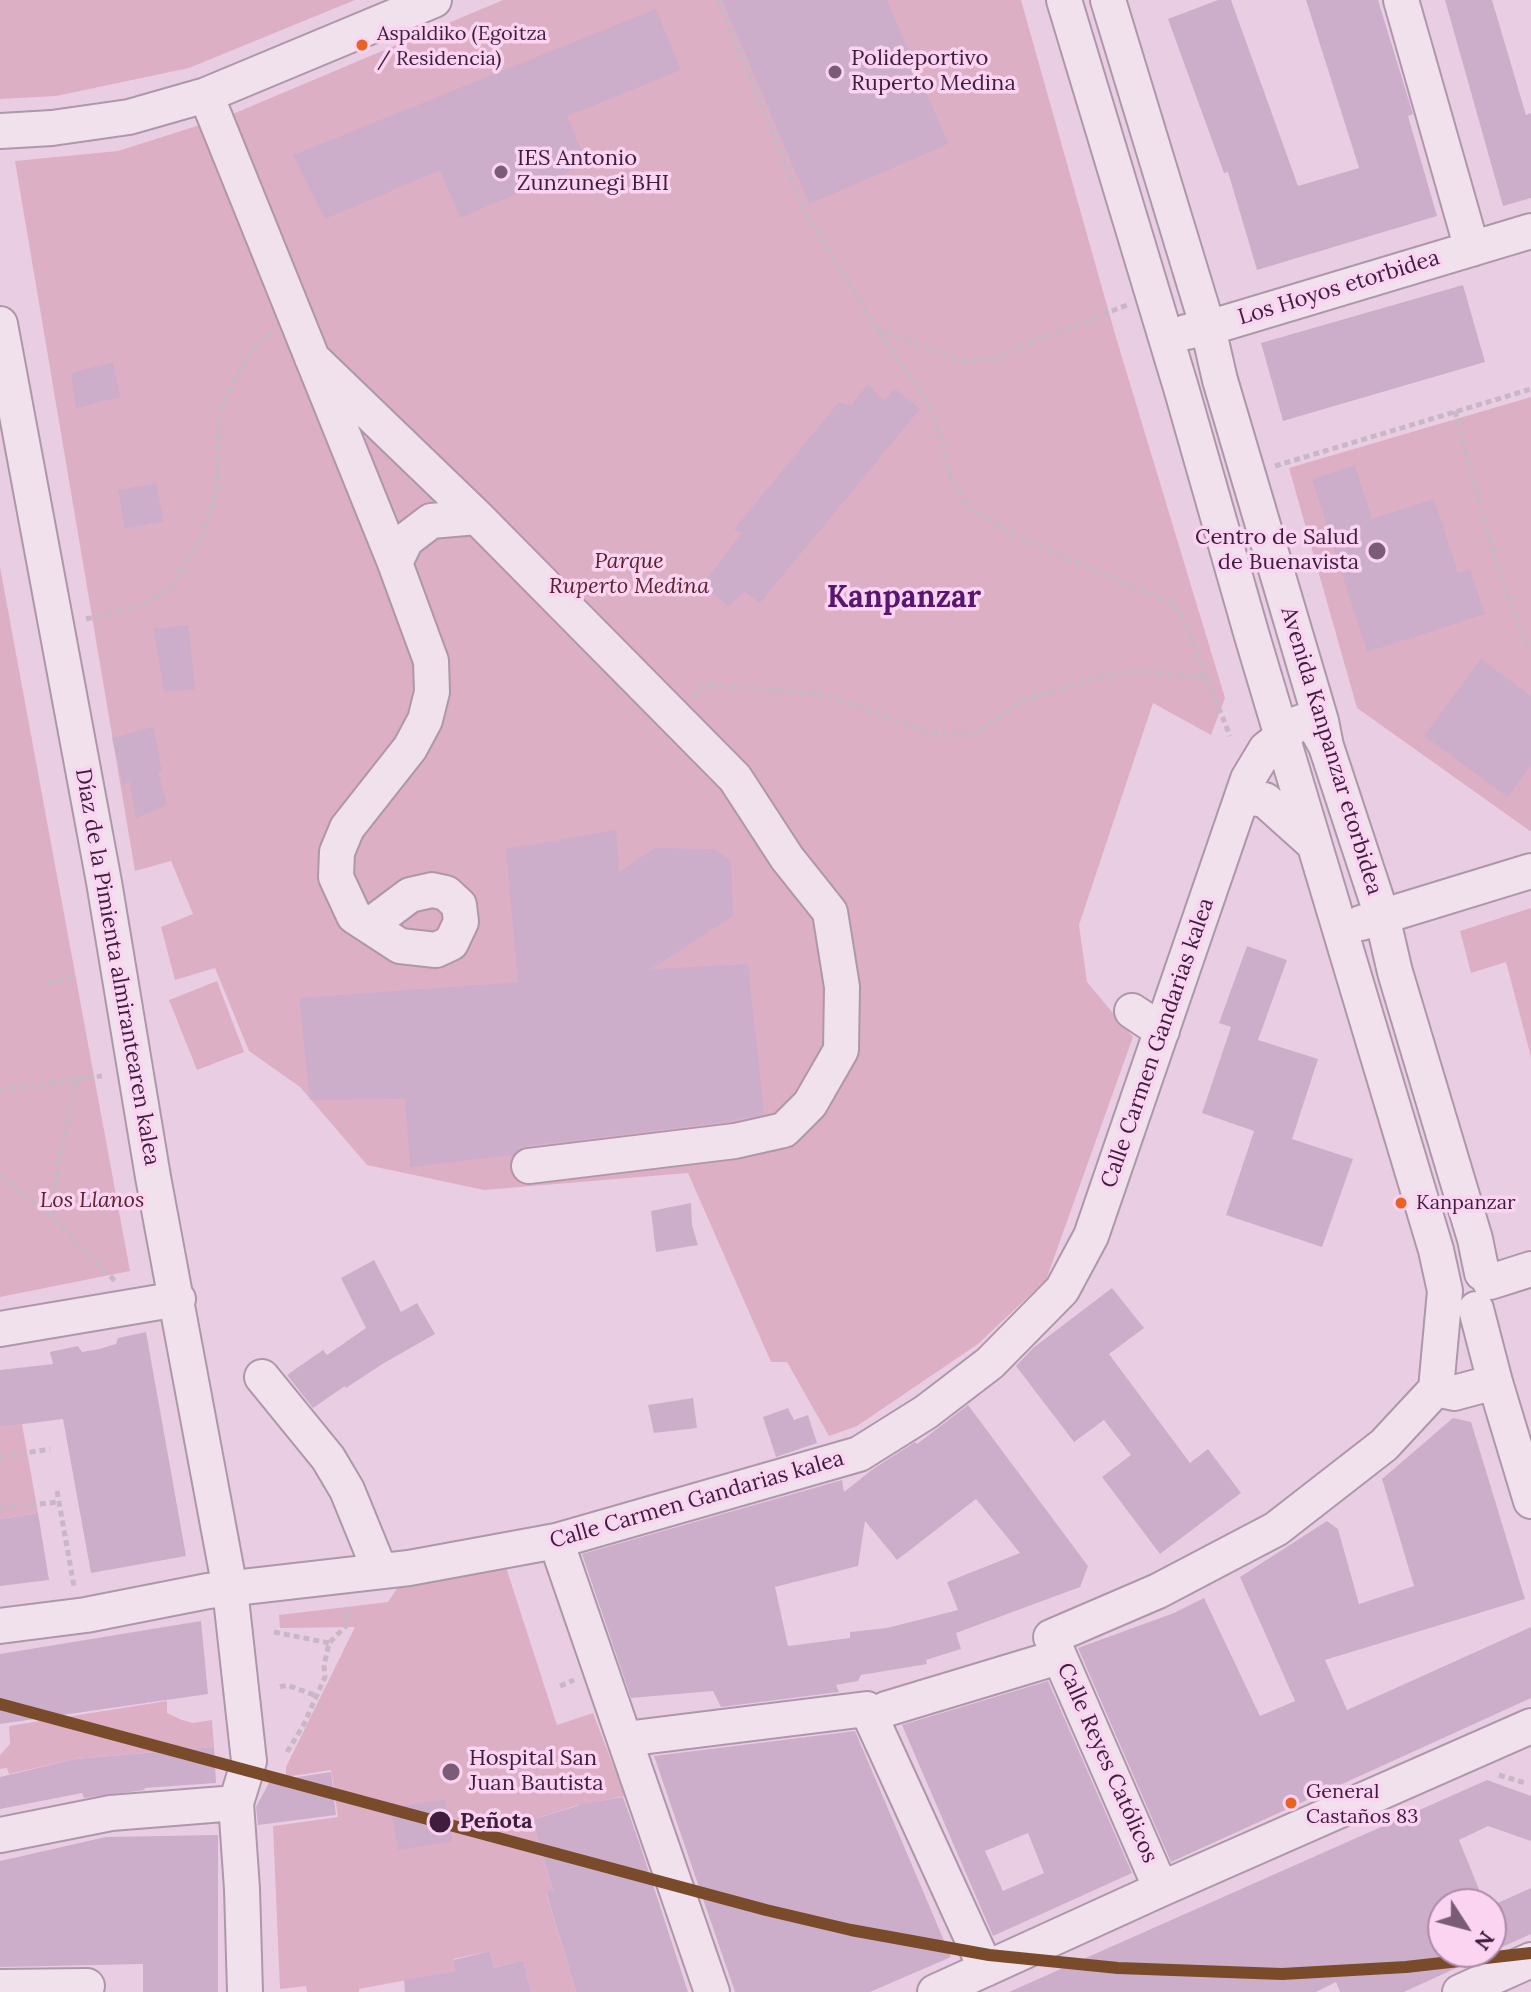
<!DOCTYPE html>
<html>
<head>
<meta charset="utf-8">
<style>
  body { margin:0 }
  #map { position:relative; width:1531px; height:1992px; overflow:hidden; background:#e9cee3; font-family:Lora,serif }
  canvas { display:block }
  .north { position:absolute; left:1427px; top:1888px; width:80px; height:80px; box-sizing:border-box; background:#fad4f1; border:2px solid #af8baa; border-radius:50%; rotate:126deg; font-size:22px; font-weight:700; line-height:32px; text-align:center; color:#3f1d3f }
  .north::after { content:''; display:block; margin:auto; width:28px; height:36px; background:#7a5b78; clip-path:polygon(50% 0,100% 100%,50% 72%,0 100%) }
</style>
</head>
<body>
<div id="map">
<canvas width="1531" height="1992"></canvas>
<div class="north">N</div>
</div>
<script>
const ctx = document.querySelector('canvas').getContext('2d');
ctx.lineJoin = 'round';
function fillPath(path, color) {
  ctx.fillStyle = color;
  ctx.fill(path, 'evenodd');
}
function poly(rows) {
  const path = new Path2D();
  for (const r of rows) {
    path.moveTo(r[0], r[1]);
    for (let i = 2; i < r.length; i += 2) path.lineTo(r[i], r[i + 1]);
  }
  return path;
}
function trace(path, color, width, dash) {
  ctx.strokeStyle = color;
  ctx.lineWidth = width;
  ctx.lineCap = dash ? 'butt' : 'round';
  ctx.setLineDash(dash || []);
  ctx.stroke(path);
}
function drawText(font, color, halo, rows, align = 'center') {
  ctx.font = font + ' Lora,serif';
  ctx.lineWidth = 7;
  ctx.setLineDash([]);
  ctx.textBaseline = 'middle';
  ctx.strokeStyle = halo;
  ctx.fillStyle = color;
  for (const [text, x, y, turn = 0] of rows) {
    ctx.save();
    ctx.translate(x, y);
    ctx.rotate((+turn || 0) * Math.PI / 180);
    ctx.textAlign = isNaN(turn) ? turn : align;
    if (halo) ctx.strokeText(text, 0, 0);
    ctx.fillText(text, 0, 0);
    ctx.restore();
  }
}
const green = poly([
  [0,0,355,0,189,68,56,96,0,99],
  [503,0,1021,0,1115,334,1225,698,1211,735,1153,703,1079,925,1087,982,1133,1037,1046,1280,978,1344,857,1426,829,1436,787,1362,771,1362,688,1173,484,1190,367,1165,300,1087,249,1051,215,968,175,980,161,927,193,914,171,861,135,871,15,161,118,151,228,116],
  [1531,397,1531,831,1530,831,1357,708,1289,468],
  [0,567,130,1271,0,1297],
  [1531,908,1531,1057,1506,962,1471,973,1460,931],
  [217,981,244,1052,197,1070,169,1000],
  [22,1424,38,1513,0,1519,0,1427],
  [504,1561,557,1725,593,1713,625,1796,601,1801,584,1823,578,1805,532,1820,553,1890,546,1893,576,1992,531,1992,523,1960,494,1968,490,1951,453,1959,455,1971,359,1989,359,1992,307,1992,306,1986,280,1989,273,1826,338,1817,331,1770,286,1777,286,1767,355,1627,280,1628,279,1615,388,1602,398,1587,416,1576],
  [167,1701,167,1713,182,1720,193,1723,212,1720,214,1747,75,1759,9,1774,7,1768,0,1769,0,1755,10,1744,9,1726]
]);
const building = poly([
  [722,0,887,0,948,144,809,204],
  [1218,0,1231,0,1298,186,1359,168,1306,0,1378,0,1413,114,1408,116,1437,216,1257,270,1228,172,1224,173,1168,19],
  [1445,0,1492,0,1526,115,1531,113,1531,198,1503,206],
  [656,9,681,70,567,116,587,164,460,218,440,170,325,219,293,155],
  [1463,285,1485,362,1283,421,1261,343],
  [113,362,120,397,76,408,71,373],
  [868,384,884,401,894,388,920,409,760,603,745,592,729,606,702,585,742,533,734,529,839,402,851,405],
  [1355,465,1372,519,1434,499,1458,573,1470,569,1485,614,1367,652,1312,479],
  [156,483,164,521,125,529,118,490],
  [188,625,195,689,164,692,154,629],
  [1481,659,1531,696,1531,765,1508,797,1424,736],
  [153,727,162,771,158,772,167,805,136,818,130,782,123,785,112,738],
  [616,830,619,872,655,848,714,849,731,861,733,916,651,969,748,964,764,1114,732,1121,527,1146,513,1155,410,1167,405,1099,310,1100,299,998,518,982,506,849],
  [1247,946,1287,960,1258,1040,1318,1059,1292,1139,1353,1159,1322,1247,1226,1215,1254,1131,1202,1113,1231,1027,1219,1023],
  [691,1203,692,1225,698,1245,656,1252,651,1211],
  [374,1260,401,1312,417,1303,435,1334,384,1363,346,1388,345,1386,313,1408,287,1375,323,1350,327,1355,366,1328,341,1278],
  [1112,1288,1144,1328,1109,1354,1190,1463,1208,1449,1241,1493,1160,1554,1102,1477,1131,1455,1104,1420,1074,1442,1016,1366,1033,1348],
  [146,1332,186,1556,91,1573,63,1419,0,1427,0,1370,53,1364,50,1352,78,1346,82,1352,99,1349,116,1344,118,1338],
  [693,1398,697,1428,654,1433,648,1405],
  [968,1405,1088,1566,1080,1587,956,1633,961,1649,926,1660,927,1664,861,1675,858,1681,836,1685,839,1692,721,1707,713,1691,631,1698,582,1554,842,1480,844,1492,873,1469,915,1442,917,1444],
  [976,1499,1020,1553,947,1582,958,1610,887,1628,850,1632,850,1638,788,1646,775,1587,858,1566,865,1521,897,1560],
  [788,1408,794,1420,808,1415,817,1443,776,1457,763,1417],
  [1453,1418,1471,1422,1525,1599,1325,1660,1347,1710,1531,1627,1531,1698,1171,1862,1078,1648,1174,1613,1204,1598,1260,1716,1295,1701,1240,1577,1327,1521,1338,1529,1359,1604,1414,1586,1382,1479],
  [38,1513,49,1580,0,1586,0,1519],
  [201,1621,208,1694,0,1724,0,1654],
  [1048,1681,1132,1873,993,1936,902,1725],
  [1028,1833,1044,1873,1003,1891,985,1851],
  [855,1731,951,1957,870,1992,735,1992,654,1756],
  [214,1747,216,1783,144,1788,145,1790,84,1798,82,1793,0,1809,0,1777,75,1759],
  [331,1772,336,1815,258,1825,256,1807,270,1781],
  [1487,1780,1531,1796,1531,1841,1488,1826,1459,1840,1485,1904,1443,1904,1443,1952,1491,1952,1404,1992,1340,1992,1336,1982,1316,1992,1009,1992],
  [623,1797,640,1845,688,1992,576,1992,546,1892,553,1890,532,1820,583,1804],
  [445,1799,452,1841,398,1850,391,1808],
  [218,1835,218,1992,143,1992,143,1964,0,1967,0,1861,106,1837],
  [1531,1888,1531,1934,1491,1952,1491,1906],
  [490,1951,494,1968,523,1960,531,1992,405,1992,404,1980,455,1971,453,1960]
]);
const path = poly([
  [718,0,804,210,876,328,928,401,942,442,950,478,970,509,1014,535,1175,605,1188,630,1230,736],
  [877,329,966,362,993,358,1127,305],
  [1455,411,1498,570,1523,637,1531,650],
  [1275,466,1531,389],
  [86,619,139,606,171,588,201,537,217,488,220,408,251,350,272,333],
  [695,697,706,684,825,695,932,733,975,734,1020,702,1100,677,1139,671,1205,677],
  [47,983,75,977],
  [77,1079,102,1076],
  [0,1090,77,1079,59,1160,52,1217],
  [0,1175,52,1217,115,1281],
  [0,1457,50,1449],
  [57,1491,74,1586],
  [0,1508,59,1502],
  [274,1632,329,1643],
  [560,1686,574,1680],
  [280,1687,287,1685,317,1696],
  [287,1752,304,1724,325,1677,324,1666,329,1643,346,1626,347,1607],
  [1499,1775,1525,1783]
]);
const minor = poly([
  [1064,0,1182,391,1252,636,1436,1250,1445,1291,1436,1389,1384,1445,1276,1529,1158,1591,1051,1637,1161,1889],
  [1108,0,1208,328,1220,380,1321,721,1326,746,1382,916,1395,972,1475,1239,1482,1273],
  [1401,0,1472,249],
  [206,95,395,563,431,661,432,692,425,720,410,748,347,828,337,852,336,877,354,916,400,946,436,950,451,943,461,922,459,905,446,893,432,890,410,895,370,925],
  [0,131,52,128,129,117,206,95,434,0],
  [0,324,104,882,153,1177,230,1589,249,1761,236,1803,242,1889,245,1992],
  [1186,332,1208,328,1531,231],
  [312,358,477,517,735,778,787,858,830,912,842,987,841,1050,810,1104,784,1130,735,1141,529,1166],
  [395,563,406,540,431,521,477,517],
  [1243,797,1265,800,1314,844],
  [1361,923,1531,871],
  [1132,1011,1162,1031],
  [1490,1282,1531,1269],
  [1476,1309,1495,1382,1531,1501],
  [0,1329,178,1299],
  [262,1377,328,1458,347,1490,380,1571],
  [1436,1389,1454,1393,1495,1382],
  [556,1541,712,1992],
  [0,1626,86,1615,208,1591,409,1568,556,1541,859,1454,926,1412,990,1363,1062,1290,1091,1236,1248,779,1266,749,1299,723,1311,719,1326,746],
  [886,1709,1045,1661],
  [625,1739,867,1709,986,1969],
  [0,1835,111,1813,236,1803],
  [0,1987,87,1986],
  [935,1992,1161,1889,1531,1726],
  [1460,1992,1531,1960]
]);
const metro1 = poly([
  [0,1704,766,1910,851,1930,989,1955,1118,1968,1282,1974,1406,1967,1531,1953]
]);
const markers = [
  [362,45,7,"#e96123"],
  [835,72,8,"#7a5b78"],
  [501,172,8,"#7a5b78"],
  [1377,551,10,"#7a5b78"],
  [1401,1203,7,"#e96123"],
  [451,1772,10,"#7a5b78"],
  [1291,1803,7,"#e96123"],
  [440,1822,12,"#3f1d3f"]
];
const busNames = [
  ["Aspaldiko (Egoitza",377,34],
  ["/ Residencia)",377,59],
  ["Kanpanzar",1416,1203],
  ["General",1306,1792],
  ["Castaños 83",1306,1817]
];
const poiNames = [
  ["Polideportivo",851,59],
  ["Ruperto Medina",851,84],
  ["IES Antonio",517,159],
  ["Zunzunegi BHI",517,184],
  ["Centro de Salud",1359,538,"right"],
  ["de Buenavista",1359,563,"right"],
  ["Hospital San",469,1759],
  ["Juan Bautista",469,1784]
];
const streetNames = [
  ["Los Hoyos etorbidea",1339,288,-17],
  ["Avenida Kanpanzar etorbidea",1331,751,73],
  ["Díaz de la Pimienta almirantearen kalea",117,967,80],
  ["Calle Carmen Gandarias kalea",1158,1043,-71],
  ["Calle Carmen Gandarias kalea",697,1500,-16],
  ["Calle Reyes Católicos",1107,1763,66]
];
const parkNames = [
  ["Parque",629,562],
  ["Ruperto Medina",629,587],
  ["Los Llanos",92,1201]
];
const stopNames = [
  ["Peñota",460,1822]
];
const districtNames = [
  ["Kanpanzar",904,598]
];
fillPath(green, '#ddafc5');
fillPath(building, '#ccaecb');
trace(minor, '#ae97ab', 38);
trace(path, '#c9b7c6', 5, [6, 4]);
trace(minor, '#f0e1ec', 34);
trace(metro1, '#7a4b2a', 12);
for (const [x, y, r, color] of markers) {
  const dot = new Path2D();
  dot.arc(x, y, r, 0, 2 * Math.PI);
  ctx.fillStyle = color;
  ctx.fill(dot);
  trace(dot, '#fad4f1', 3);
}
drawText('20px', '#3f1d3f', '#fad4f1', busNames, 'left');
drawText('22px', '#3f1d3f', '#fad4f1', poiNames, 'left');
drawText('22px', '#3f1d3f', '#fad4f1', streetNames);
drawText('italic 22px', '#5e212f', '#fad4f1', parkNames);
drawText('bold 22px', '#3f1d3f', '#fad4f1', stopNames, 'left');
drawText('bold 30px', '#591671', '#fad4f1', districtNames);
</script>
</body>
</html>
